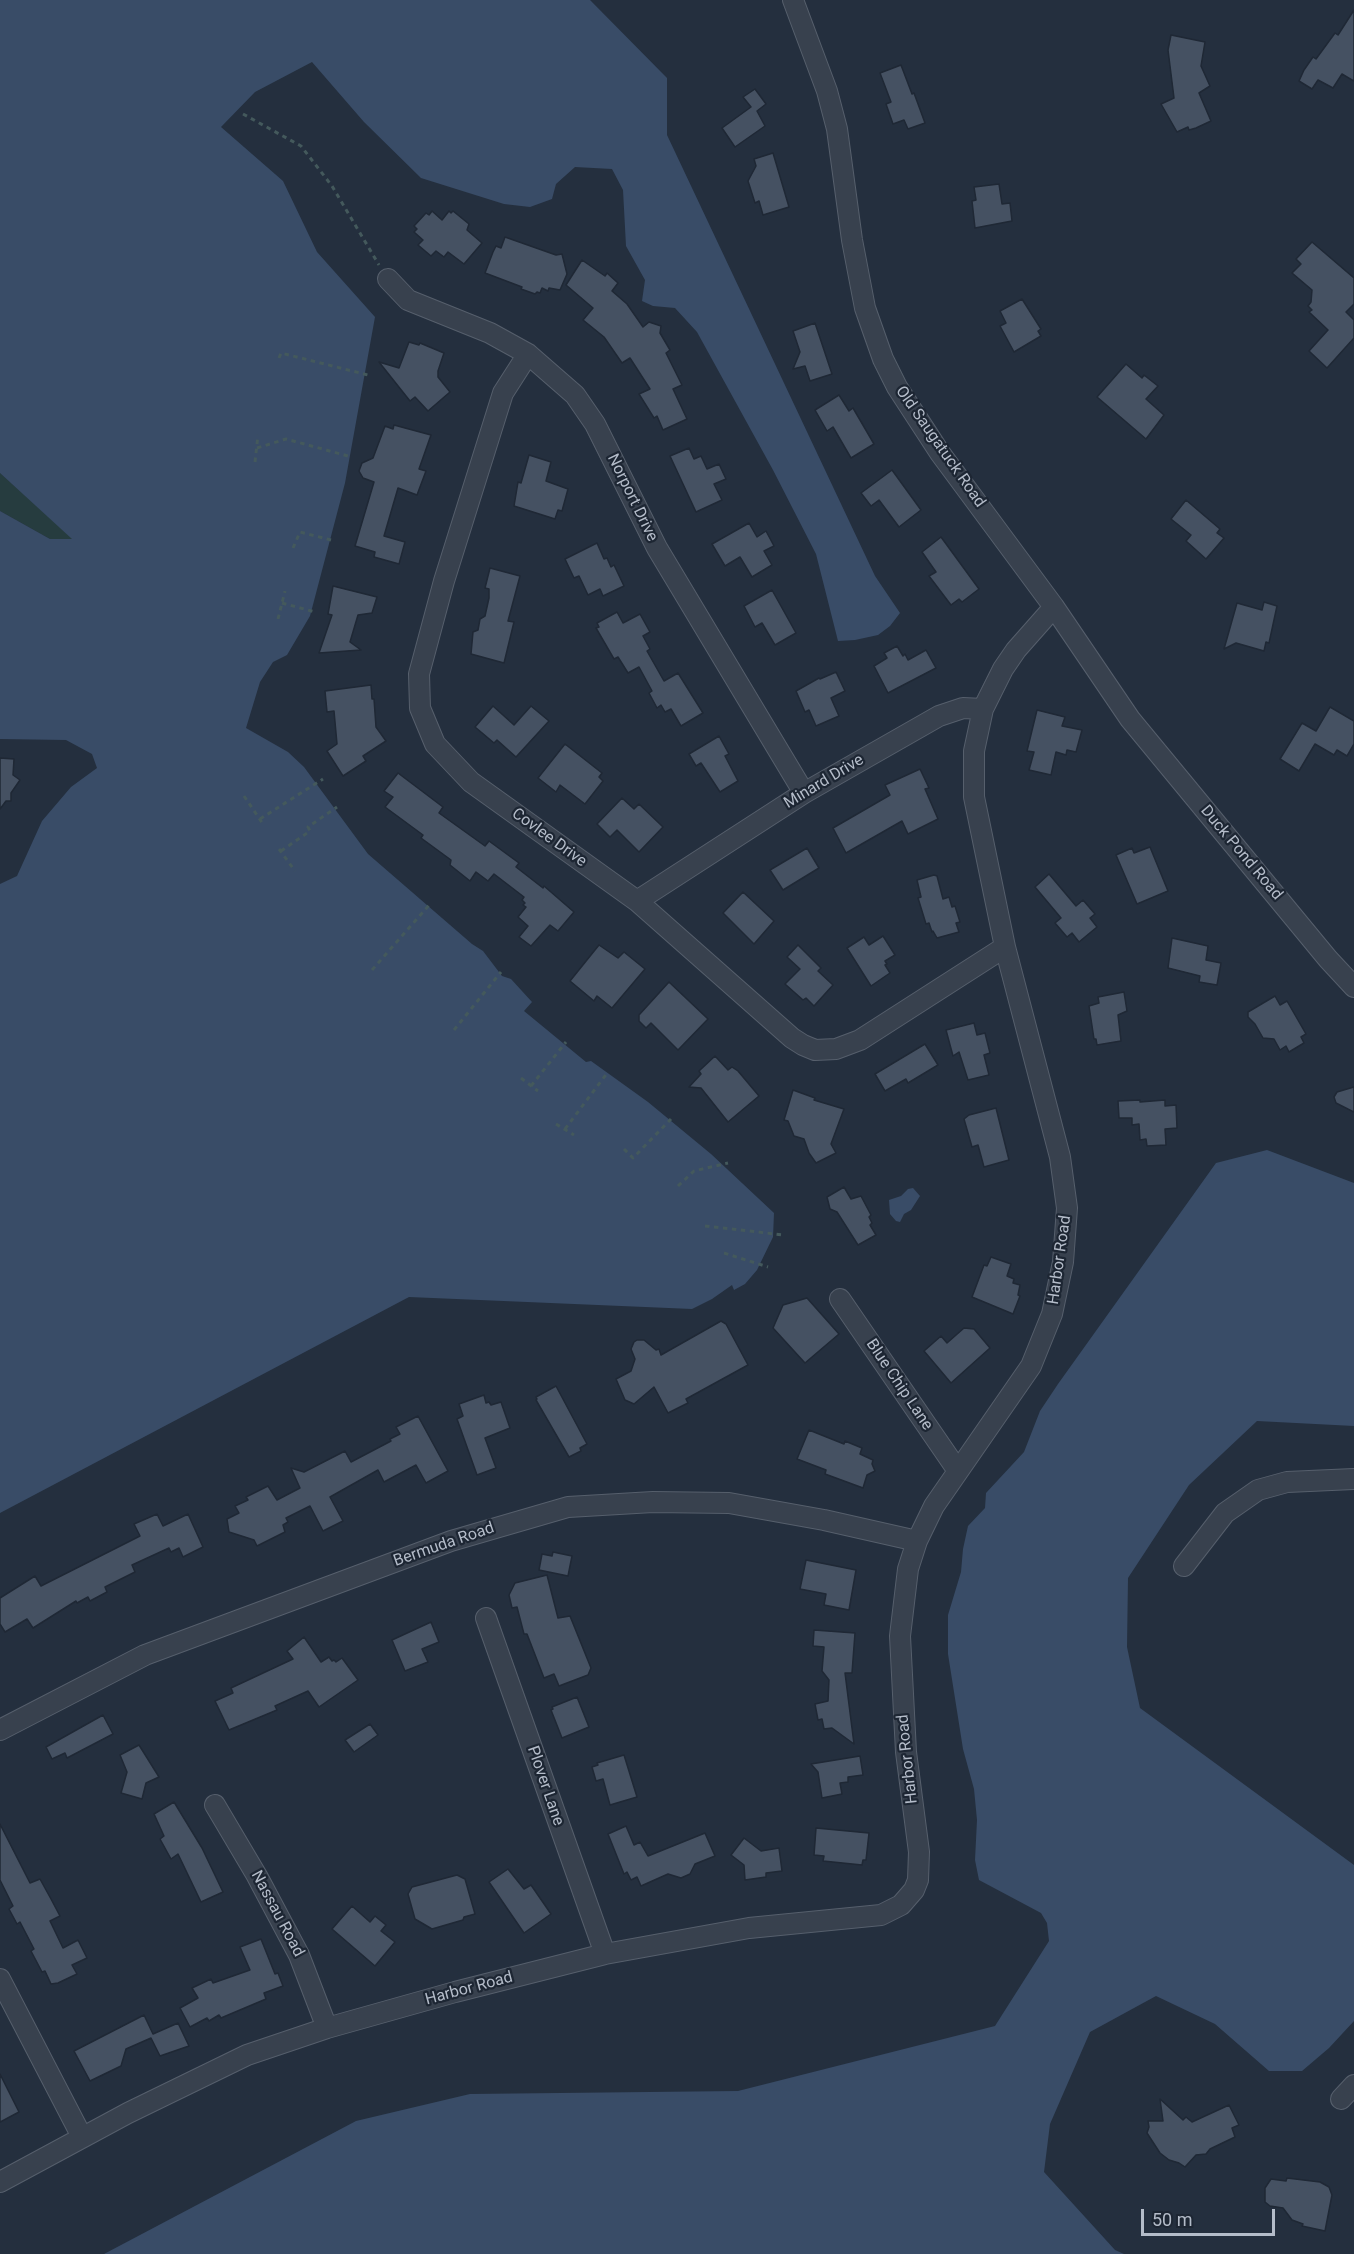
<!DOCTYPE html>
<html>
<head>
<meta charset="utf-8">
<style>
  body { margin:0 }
  #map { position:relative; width:1354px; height:2254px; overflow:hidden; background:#242f3e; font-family:Roboto,sans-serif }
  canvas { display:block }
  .scale { position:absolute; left:1141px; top:2209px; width:134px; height:27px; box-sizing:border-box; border:3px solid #b4bcc9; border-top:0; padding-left:8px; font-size:18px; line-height:21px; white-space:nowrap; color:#b4bcc9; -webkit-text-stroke:4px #1d2633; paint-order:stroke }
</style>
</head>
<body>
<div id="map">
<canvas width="1354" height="2254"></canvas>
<div class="scale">50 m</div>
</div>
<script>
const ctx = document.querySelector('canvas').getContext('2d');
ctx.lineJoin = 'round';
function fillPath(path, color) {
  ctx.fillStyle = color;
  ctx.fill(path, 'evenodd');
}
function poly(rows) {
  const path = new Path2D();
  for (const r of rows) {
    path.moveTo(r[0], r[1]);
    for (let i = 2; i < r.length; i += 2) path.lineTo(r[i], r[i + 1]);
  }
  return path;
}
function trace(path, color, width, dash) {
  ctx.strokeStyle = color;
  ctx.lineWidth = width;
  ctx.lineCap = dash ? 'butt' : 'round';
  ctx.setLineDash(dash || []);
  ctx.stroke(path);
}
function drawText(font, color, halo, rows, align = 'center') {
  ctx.font = font + ' Roboto,sans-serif';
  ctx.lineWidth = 4.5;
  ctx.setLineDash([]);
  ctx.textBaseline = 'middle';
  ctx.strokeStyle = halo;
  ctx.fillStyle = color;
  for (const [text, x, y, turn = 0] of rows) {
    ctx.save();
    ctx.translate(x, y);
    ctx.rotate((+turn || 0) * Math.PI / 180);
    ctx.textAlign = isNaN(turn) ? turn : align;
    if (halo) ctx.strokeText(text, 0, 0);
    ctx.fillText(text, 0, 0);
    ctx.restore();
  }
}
const green = poly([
  [0,473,73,539,50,539,0,511]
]);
const water = poly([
  [0,0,590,0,667,78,667,135,875,576,900,613,890,626,878,635,855,640,838,641,816,554,773,470,697,332,675,308,653,306,642,301,645,280,626,246,623,190,612,169,575,167,556,184,552,199,530,207,504,204,421,178,364,122,312,62,255,92,221,127,283,181,317,252,375,317,345,483,310,616,287,655,273,662,260,682,246,728,288,752,304,767,368,854,472,944,483,951,502,976,511,979,532,1002,524,1011,586,1062,591,1061,648,1102,711,1154,774,1213,773,1237,757,1270,745,1284,734,1290,732,1285,712,1299,692,1309,409,1297,0,1513,0,884,17,876,42,821,71,787,97,768,92,754,66,740,0,739,0,511,50,539,72,539,0,473],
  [1267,1150,1354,1183,1354,1426,1257,1421,1189,1485,1128,1578,1127,1647,1140,1708,1354,1865,1354,2021,1329,2048,1302,2071,1269,2071,1215,2024,1156,1996,1090,2032,1050,2124,1044,2172,1115,2250,1124,2254,104,2254,356,2121,470,2094,738,2091,995,2026,1049,1941,1047,1923,1041,1913,979,1880,975,1860,977,1820,974,1789,963,1749,948,1654,948,1615,961,1572,963,1549,968,1526,985,1508,986,1493,1024,1452,1040,1411,1058,1384,1216,1163],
  [913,1188,920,1196,911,1210,904,1214,900,1222,896,1221,890,1214,889,1200,901,1196,908,1189]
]);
const building = poly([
  [1354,10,1354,81,1342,74,1333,88,1318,80,1312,89,1299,81,1304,70,1313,57,1316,59,1335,33,1338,35,1354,10],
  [1171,35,1205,42,1201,66,1210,86,1199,93,1211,121,1196,128,1189,130,1188,127,1177,132,1161,104,1174,98,1168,50,1171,35],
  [901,65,912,94,914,93,925,123,908,129,904,120,893,124,886,104,891,102,880,73,901,65],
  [755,89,766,104,757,111,765,126,735,147,722,128,751,107,743,97,755,89],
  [773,153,789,207,763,215,759,201,755,203,748,181,756,166,754,159,773,153],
  [999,184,1002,204,1010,203,1012,221,975,228,972,201,976,200,974,187,999,184],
  [432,211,442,220,449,211,451,213,453,211,469,224,467,230,482,243,464,264,448,252,444,257,436,251,431,256,418,245,423,240,414,232,417,229,414,226,426,213,429,215,432,211],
  [505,237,556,255,562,254,567,274,560,290,549,288,548,291,542,288,540,293,537,292,535,294,521,289,522,287,485,273,493,252,496,246,501,248,505,237],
  [1312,242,1354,278,1354,304,1346,312,1354,320,1354,338,1327,368,1309,351,1328,330,1309,312,1312,310,1308,306,1311,302,1312,290,1292,273,1301,264,1296,259,1312,242],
  [582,260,605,276,607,273,618,283,612,291,627,304,643,327,649,322,661,326,660,333,670,350,666,353,682,385,673,389,687,419,663,430,657,416,654,418,639,394,650,389,630,358,622,363,604,337,583,320,593,308,566,285,582,260],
  [1022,299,1041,329,1038,331,1041,336,1014,352,1000,326,1006,323,1000,311,1022,299],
  [815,323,832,374,810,381,805,366,793,369,800,352,793,331,815,323],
  [409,342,419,345,420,343,444,353,438,371,438,377,450,392,428,411,415,397,410,401,379,362,399,368,409,342],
  [1126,364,1142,378,1144,375,1158,386,1146,399,1164,415,1146,439,1097,397,1126,364],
  [839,395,849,411,853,408,874,444,851,458,833,427,827,431,815,410,839,395],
  [394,425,431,435,419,469,426,471,417,495,398,488,384,536,405,542,399,564,374,557,375,552,355,546,374,482,363,478,359,471,362,463,373,458,385,426,393,429,394,425],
  [689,448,694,459,701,456,707,469,719,464,726,479,714,484,722,500,696,512,670,456,689,448],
  [529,455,551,462,546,481,568,489,562,511,558,510,555,519,514,506,518,482,521,483,529,455],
  [892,470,921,510,899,527,879,500,871,506,861,493,892,470],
  [1186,500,1220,529,1217,533,1224,538,1206,559,1186,541,1191,535,1171,519,1186,500],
  [749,523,757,537,766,531,774,546,764,551,772,565,752,577,740,557,725,566,712,544,749,523],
  [941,537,979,589,962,602,959,599,951,605,929,576,936,572,922,552,941,537],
  [597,543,604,559,607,558,611,567,614,565,624,586,603,596,600,589,588,595,579,576,574,578,565,559,597,543],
  [490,568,520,576,508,621,514,622,504,663,471,654,473,632,478,630,480,619,485,616,489,598,489,589,485,588,490,568],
  [333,586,377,597,372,613,358,615,350,642,361,650,319,653,332,615,328,614,333,586],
  [772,590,796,633,775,645,762,623,755,627,744,606,772,590],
  [1264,602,1277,606,1269,643,1266,642,1264,651,1236,643,1224,649,1237,603,1262,610,1264,602],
  [617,612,623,623,640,614,650,632,643,636,650,649,647,651,664,681,678,673,703,713,681,726,671,709,665,712,661,705,657,708,649,693,652,691,639,667,628,673,618,657,614,659,596,628,599,627,597,623,617,612],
  [897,646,903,656,905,654,908,660,926,650,936,668,888,693,874,666,887,658,884,653,897,646],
  [836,672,845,691,831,698,839,716,816,726,809,710,805,712,796,691,819,678,820,679,836,672],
  [371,685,372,699,374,699,376,727,386,741,363,756,366,761,343,776,327,751,337,744,334,711,327,712,325,691,371,685],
  [493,706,514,725,531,706,549,721,516,757,497,740,494,743,475,727,493,706],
  [1330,707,1354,721,1354,744,1347,756,1337,750,1334,755,1315,744,1299,771,1280,759,1302,723,1316,731,1330,707],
  [1037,710,1065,717,1062,726,1082,730,1076,752,1067,750,1066,755,1056,752,1051,775,1029,770,1034,752,1027,751,1037,710],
  [719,736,729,754,725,756,738,781,720,792,701,763,696,766,689,754,719,736],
  [565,744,602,773,599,777,603,781,585,804,560,785,556,792,538,778,565,744],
  [0,758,14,759,13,775,20,780,11,793,11,801,6,801,0,809,0,758],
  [920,769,929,788,925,789,938,819,908,834,902,821,846,853,833,828,890,795,885,785,920,769],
  [398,773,443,807,439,813,485,846,489,841,519,863,516,867,543,888,544,886,574,912,558,931,550,925,531,946,519,937,528,926,518,917,526,907,523,905,525,903,522,900,524,897,494,874,488,881,476,872,470,881,450,865,451,860,421,838,423,835,385,807,393,797,384,791,398,773],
  [622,798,634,809,639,804,663,827,639,852,617,830,610,837,597,824,622,798],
  [1150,847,1168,891,1137,904,1116,855,1132,848,1134,853,1150,847],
  [807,848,819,868,783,890,770,870,807,848],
  [1049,874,1076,906,1083,900,1095,914,1090,918,1097,927,1079,942,1072,933,1067,937,1055,923,1061,918,1035,887,1049,874],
  [934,875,937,876,943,899,949,897,952,907,955,906,960,922,956,923,959,932,937,938,933,931,932,932,929,923,926,924,918,898,921,897,917,880,934,875],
  [743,892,774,921,754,944,723,913,743,892],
  [883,936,895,955,885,961,887,964,885,965,890,973,871,986,847,948,864,937,869,945,883,936],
  [1172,938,1208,946,1206,960,1221,963,1217,985,1199,982,1200,976,1168,968,1172,938],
  [599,945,618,958,624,952,645,969,612,1008,597,996,594,1001,570,981,599,945],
  [798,945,821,968,818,971,833,985,814,1006,806,998,803,1000,785,984,800,969,787,957,798,945],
  [669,982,708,1019,678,1050,651,1023,646,1028,639,1021,639,1015,669,982],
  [1124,992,1127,1011,1118,1015,1121,1041,1097,1045,1096,1039,1094,1039,1089,1006,1099,1003,1098,997,1124,992],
  [1275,996,1280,1005,1287,1001,1306,1034,1301,1037,1304,1043,1289,1052,1286,1046,1280,1050,1274,1039,1263,1038,1255,1024,1248,1017,1248,1012,1275,996],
  [974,1023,977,1035,985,1033,990,1053,984,1055,989,1075,968,1080,959,1052,953,1056,946,1030,974,1023],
  [925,1044,938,1065,908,1083,906,1079,885,1091,875,1074,925,1044],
  [715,1056,728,1070,732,1067,738,1071,759,1096,728,1122,701,1088,689,1087,701,1074,699,1071,715,1056],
  [1354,1087,1354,1112,1336,1103,1334,1097,1337,1092,1354,1087],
  [793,1090,815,1098,814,1100,844,1109,831,1144,836,1153,816,1163,809,1153,804,1139,794,1136,788,1121,784,1120,793,1090],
  [1140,1100,1140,1102,1165,1100,1165,1106,1176,1105,1177,1128,1165,1129,1166,1145,1147,1146,1146,1139,1140,1140,1139,1124,1132,1125,1132,1118,1119,1118,1118,1101,1140,1100],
  [996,1108,1009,1160,984,1167,978,1145,972,1147,964,1119,969,1115,996,1108],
  [844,1187,851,1199,861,1196,871,1215,869,1217,872,1223,870,1225,876,1235,858,1245,837,1212,830,1209,827,1197,844,1187],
  [991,1257,1011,1264,1007,1276,1014,1279,1013,1283,1020,1285,1018,1295,1020,1296,1013,1314,972,1297,984,1265,987,1266,991,1257],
  [807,1298,839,1334,805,1363,773,1328,783,1305,807,1298],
  [721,1321,726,1324,748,1365,686,1399,688,1403,668,1413,654,1387,634,1404,625,1400,616,1379,631,1371,635,1359,631,1349,634,1342,637,1340,644,1340,656,1350,659,1349,661,1355,721,1321],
  [964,1328,974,1329,990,1348,951,1383,924,1351,941,1336,947,1343,964,1328],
  [556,1386,587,1444,580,1448,581,1451,569,1457,536,1400,537,1399,536,1397,556,1386],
  [484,1395,486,1403,489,1402,491,1405,501,1402,510,1428,485,1438,496,1468,477,1475,457,1419,463,1416,459,1404,484,1395],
  [418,1416,448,1471,426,1483,416,1465,384,1482,378,1470,330,1497,343,1521,323,1531,310,1506,286,1518,288,1522,283,1525,285,1532,257,1546,254,1540,229,1532,227,1519,239,1513,235,1506,248,1500,246,1497,268,1486,277,1500,300,1488,291,1468,304,1472,345,1451,351,1462,391,1441,390,1439,400,1434,396,1427,418,1416],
  [809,1430,844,1444,845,1441,862,1448,860,1454,873,1460,872,1464,875,1471,867,1475,863,1488,825,1474,826,1470,797,1459,809,1430],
  [157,1514,163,1526,188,1514,203,1547,183,1557,179,1548,171,1552,169,1548,132,1565,135,1572,105,1587,107,1592,90,1601,88,1597,77,1603,76,1601,33,1628,27,1619,5,1632,0,1624,0,1598,35,1576,41,1586,140,1536,134,1524,157,1514],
  [553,1552,572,1556,568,1576,539,1570,542,1554,552,1556,553,1552],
  [806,1560,856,1570,849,1610,824,1605,826,1594,800,1589,806,1560],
  [547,1575,558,1618,570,1616,591,1668,588,1675,559,1686,554,1674,544,1678,527,1634,524,1634,517,1607,512,1608,509,1595,515,1583,547,1575],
  [431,1622,439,1642,422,1649,428,1662,405,1671,392,1640,431,1622],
  [814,1630,855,1633,852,1673,845,1673,854,1744,832,1728,824,1729,822,1719,818,1720,815,1704,828,1701,829,1680,822,1671,824,1647,813,1646,814,1630],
  [304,1637,321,1662,329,1657,332,1661,334,1660,336,1662,342,1658,358,1680,319,1707,308,1691,275,1706,277,1710,229,1730,215,1701,233,1693,231,1688,293,1659,287,1651,304,1637],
  [577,1697,589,1727,562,1738,551,1710,553,1709,552,1707,577,1697],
  [103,1715,113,1734,67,1758,65,1753,52,1759,46,1747,103,1715],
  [370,1724,378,1735,354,1752,345,1740,370,1724],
  [139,1745,159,1777,146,1783,142,1799,121,1793,127,1772,120,1755,139,1745],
  [624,1755,637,1797,610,1805,603,1779,596,1781,592,1767,598,1765,597,1763,624,1755],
  [860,1756,863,1775,848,1777,848,1782,840,1783,842,1794,822,1798,818,1772,811,1764,860,1756],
  [174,1802,202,1848,223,1892,201,1902,178,1854,171,1859,160,1839,164,1836,154,1814,174,1802],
  [0,1824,30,1883,40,1879,51,1899,60,1916,50,1921,63,1948,78,1940,87,1958,72,1965,77,1974,58,1983,51,1984,45,1971,42,1972,31,1951,34,1949,20,1922,17,1924,9,1909,13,1906,0,1880,0,1824],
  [626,1826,634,1845,640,1842,648,1856,705,1833,715,1856,695,1864,690,1874,681,1878,668,1874,641,1886,637,1877,631,1880,627,1872,624,1874,608,1834,626,1826],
  [816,1828,869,1833,866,1860,863,1860,862,1865,823,1861,824,1856,814,1855,816,1828],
  [744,1838,761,1851,779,1848,782,1871,766,1873,766,1877,745,1880,744,1865,731,1855,744,1838],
  [508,1869,524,1889,531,1885,551,1914,524,1933,489,1882,508,1869],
  [457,1875,465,1879,475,1914,464,1917,463,1920,432,1929,415,1919,408,1894,412,1887,457,1875],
  [352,1906,370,1922,375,1916,386,1925,381,1931,395,1942,375,1966,332,1929,352,1906],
  [261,1939,275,1974,278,1973,283,1986,264,1993,266,1999,221,2018,219,2015,209,2021,207,2018,190,2027,180,2008,198,1998,192,1988,211,1979,213,1983,250,1970,240,1947,261,1939],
  [144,2015,153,2034,178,2023,189,2046,160,2056,151,2038,126,2049,121,2066,90,2081,74,2051,144,2015],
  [0,2074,19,2112,0,2122,0,2074],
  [1160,2099,1183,2120,1186,2117,1192,2122,1229,2105,1239,2125,1232,2128,1235,2137,1210,2149,1206,2154,1196,2155,1185,2167,1179,2163,1169,2160,1160,2153,1147,2133,1149,2127,1148,2121,1163,2121,1160,2099],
  [1287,2178,1320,2182,1329,2187,1332,2195,1325,2231,1302,2226,1303,2224,1292,2220,1283,2208,1270,2206,1265,2202,1265,2188,1271,2179,1286,2181,1287,2178]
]);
const path = poly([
  [243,114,301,146,332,186,379,265],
  [279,358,281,353,368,375],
  [257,448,286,439,348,456],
  [255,462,258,435],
  [293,548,300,532,335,541],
  [282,603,315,612],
  [278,619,285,591],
  [244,796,263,824],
  [260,819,323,779],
  [279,849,295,871],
  [281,851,310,831,308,827,337,807],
  [372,970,431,903],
  [454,1030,501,972],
  [521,1078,538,1091],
  [531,1086,566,1042],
  [556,1124,574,1135],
  [565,1129,608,1072],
  [624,1149,633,1158,671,1119],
  [678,1186,694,1171,728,1163],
  [705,1226,784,1235],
  [724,1253,768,1267]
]);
const street = poly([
  [793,0,827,91,837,129,852,240,865,308,883,359,897,387,940,453,1054,607,1130,719,1328,959,1354,987],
  [388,279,408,300,490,333,528,354,575,395,595,424,657,548,804,793],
  [528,354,503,393,444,581,419,674,420,708,435,744,471,782,637,901,792,1038,803,1045,815,1050,836,1049,860,1040,1005,947],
  [637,901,804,793,939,716,963,708,983,709,1003,669,1016,650,1054,607],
  [840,1299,958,1471],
  [1184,1566,1225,1513,1258,1490,1287,1482,1354,1479],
  [486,1618,605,1954],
  [0,1730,145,1655,451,1541,568,1507,653,1502,729,1503,824,1520,917,1541],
  [215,1805,257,1876,299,1955,327,2028],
  [0,1979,82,2137],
  [1341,2099,1354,2085],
  [0,2182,128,2113,247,2055,327,2028,455,1992,605,1954,749,1928,881,1915,901,1905,914,1890,918,1880,919,1852,906,1752,900,1636,908,1569,917,1541,934,1506,1031,1366,1052,1314,1063,1262,1067,1208,1060,1157,1005,947,974,797,974,751,983,709]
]);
const streetNames = [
  ["Old Saugatuck Road",940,447,55],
  ["Norport Drive",632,498,64],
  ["Minard Drive",824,782,-31],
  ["Covlee Drive",549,838,36],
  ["Duck Pond Road",1241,853,50],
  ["Harbor Road",1060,1260,-82],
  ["Blue Chip Lane",899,1385,56],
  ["Bermuda Road",444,1545,-19],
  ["Harbor Road",908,1759,-96],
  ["Plover Lane",545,1786,71],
  ["Nassau Road",277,1914,62],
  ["Harbor Road",469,1989,-15]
];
fillPath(green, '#263c3f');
fillPath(water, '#394c67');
fillPath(building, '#455162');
trace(building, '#1f2835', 1.5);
trace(street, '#565f6c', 22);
trace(path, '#44595c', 3, [4.5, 4.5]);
trace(street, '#38414e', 20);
drawText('16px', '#b4bcc9', '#1d2633', streetNames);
</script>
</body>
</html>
